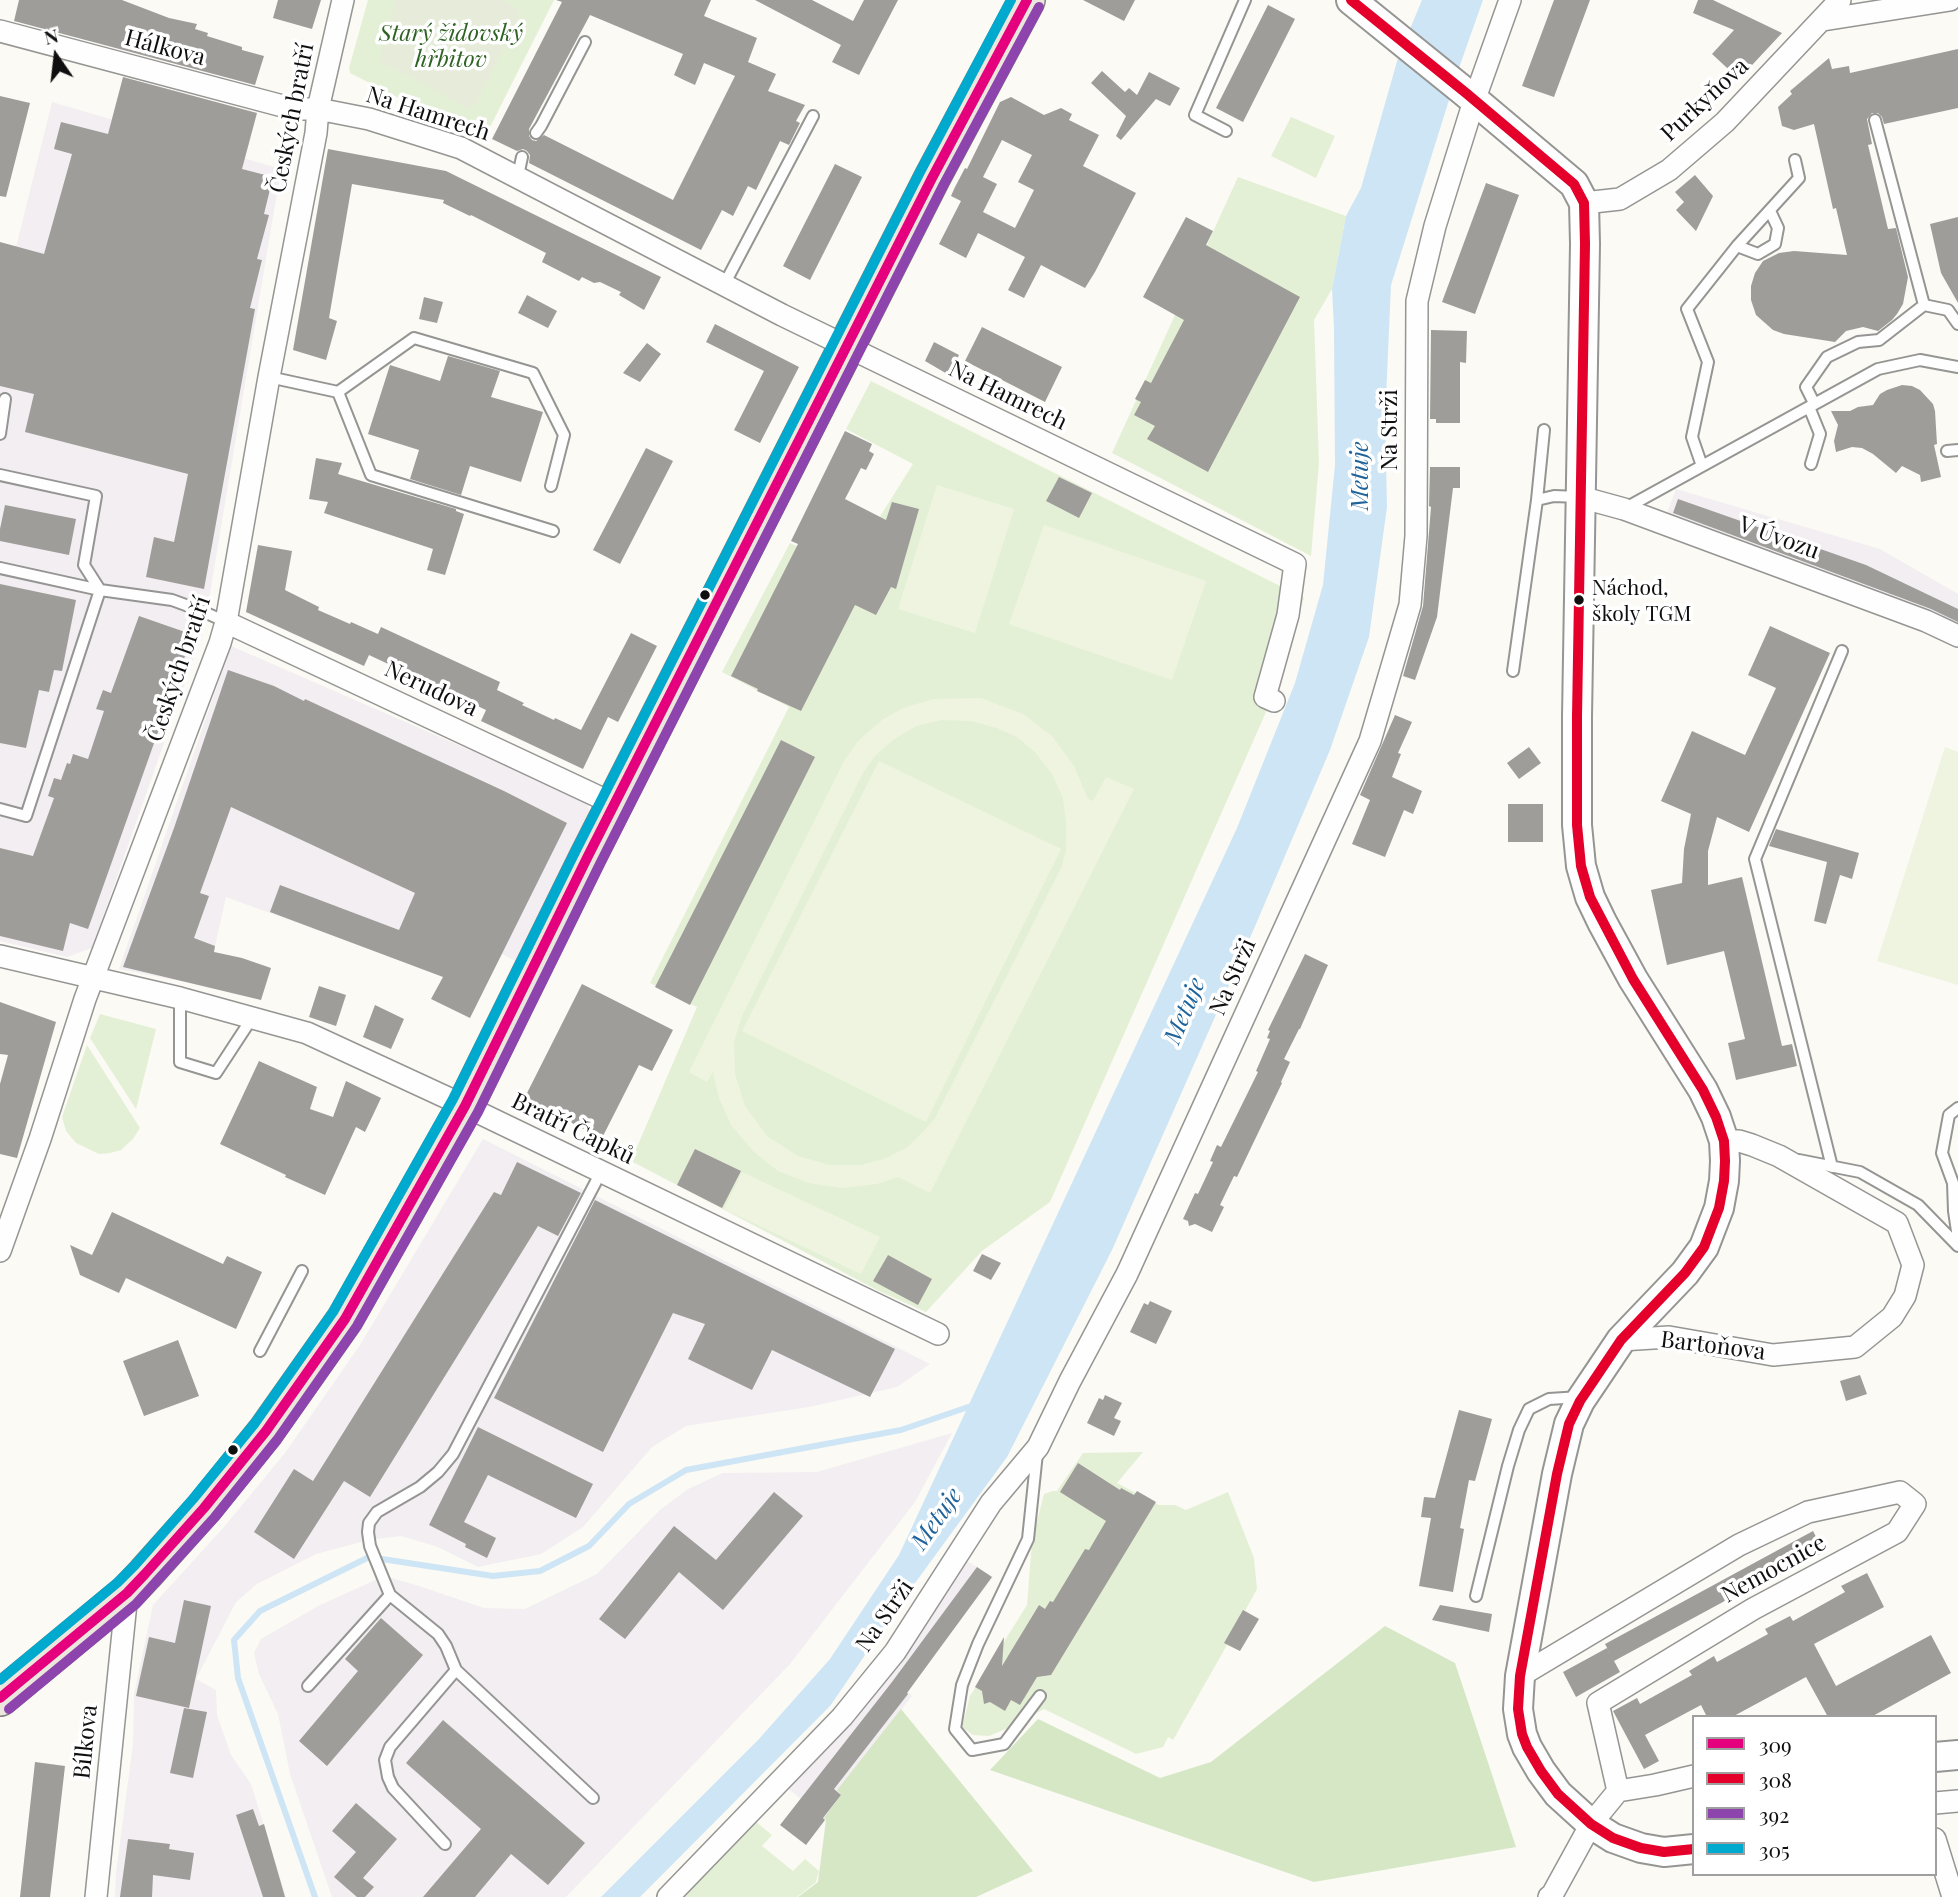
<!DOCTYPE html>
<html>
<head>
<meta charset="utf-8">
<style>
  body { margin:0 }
  #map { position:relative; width:1958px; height:1897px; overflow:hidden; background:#fbfaf5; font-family:"Playfair Display",serif }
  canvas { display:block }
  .legend { position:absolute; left:1692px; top:1715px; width:245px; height:161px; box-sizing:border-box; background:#fff; border:2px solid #9f9f9f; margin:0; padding:9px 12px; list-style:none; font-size:21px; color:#0f0f0f }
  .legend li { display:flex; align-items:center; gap:14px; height:35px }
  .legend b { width:35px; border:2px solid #9f9f9f }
  .north { position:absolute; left:21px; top:21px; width:70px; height:70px; -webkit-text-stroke:5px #fff; paint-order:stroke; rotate:346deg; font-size:19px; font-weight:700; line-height:28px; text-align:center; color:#0f0f0f }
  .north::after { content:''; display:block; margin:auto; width:24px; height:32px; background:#0f0f0f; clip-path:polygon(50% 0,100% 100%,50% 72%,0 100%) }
</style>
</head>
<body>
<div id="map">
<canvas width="1958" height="1897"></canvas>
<ul class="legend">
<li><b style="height:9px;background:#e5007d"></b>309</li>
<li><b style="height:9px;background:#e4002b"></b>308</li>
<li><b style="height:9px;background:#8e44ad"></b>392</li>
<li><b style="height:9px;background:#00a9ce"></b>305</li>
</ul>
<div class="north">N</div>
</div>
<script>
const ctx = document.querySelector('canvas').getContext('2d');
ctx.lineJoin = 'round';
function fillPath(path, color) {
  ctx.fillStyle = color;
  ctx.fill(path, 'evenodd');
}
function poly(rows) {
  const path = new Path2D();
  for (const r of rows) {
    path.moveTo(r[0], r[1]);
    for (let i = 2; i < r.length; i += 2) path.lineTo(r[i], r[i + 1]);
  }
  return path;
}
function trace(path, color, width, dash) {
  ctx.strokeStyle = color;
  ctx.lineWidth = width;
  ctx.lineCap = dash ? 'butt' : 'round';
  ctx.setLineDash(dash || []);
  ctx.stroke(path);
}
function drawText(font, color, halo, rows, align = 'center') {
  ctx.font = font + ' "Playfair Display",serif';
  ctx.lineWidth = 7;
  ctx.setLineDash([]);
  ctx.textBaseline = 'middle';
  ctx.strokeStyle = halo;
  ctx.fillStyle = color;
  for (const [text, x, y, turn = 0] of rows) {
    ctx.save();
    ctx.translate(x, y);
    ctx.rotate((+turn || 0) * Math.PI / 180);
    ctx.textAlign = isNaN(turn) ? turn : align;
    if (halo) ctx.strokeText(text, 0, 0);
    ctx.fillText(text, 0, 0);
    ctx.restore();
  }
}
const industrial = poly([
  [52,102,281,169,204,629,92,948,67,957,0,941,0,243,16,247],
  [1676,489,1880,549,1958,594,1958,639,1665,519],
  [231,646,587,801,590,814,516,961,442,924,421,968,226,897,206,986,119,969],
  [483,1139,930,1364,897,1387,809,1407,686,1426,652,1447,583,1527,541,1554,478,1567,438,1547,401,1536,369,1540,316,1554,257,1584,236,1602,196,1679,216,1690,217,1715,231,1755,251,1784,286,1897,115,1897,116,1873,133,1744,134,1694,153,1605,224,1527,285,1453,360,1345],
  [952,1433,915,1502,790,1664,566,1897,332,1897,290,1774,278,1714,259,1674,254,1653,261,1639,318,1606,384,1576,416,1585,484,1608,525,1609,597,1574,660,1510,688,1489,723,1473,817,1472],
  [952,1552,993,1577,907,1691,912,1696,837,1790,842,1795,824,1818,779,1781,895,1646]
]);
const green = poly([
  [368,0,554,0,483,141,350,73,349,68],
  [1291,117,1335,136,1316,178,1271,156],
  [1238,177,1346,216,1332,289,1314,320,1319,463,1311,556,1112,453],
  [871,381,1304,598,1273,696,1050,1202,982,1251,926,1312,879,1291,631,1161,697,1007,650,983,789,707,722,672,790,543,847,569,913,464,846,429],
  [100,1014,156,1029,136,1109,90,1038],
  [87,1045,140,1128,133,1139,121,1150,110,1153,99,1154,76,1143,66,1131,62,1117],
  [1143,1452,1117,1483,1159,1505,1175,1505,1186,1510,1228,1492,1254,1558,1257,1589,1245,1611,1259,1619,1240,1651,1227,1645,1173,1740,1168,1737,1163,1747,1136,1754,1044,1709,1013,1726,989,1736,973,1735,962,1727,970,1696,1027,1605,1032,1541,1044,1494,1053,1491,1057,1491,1083,1453],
  [755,1821,772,1835,762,1846,793,1871,805,1859,819,1871,816,1882,797,1897,680,1897]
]);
const forest = poly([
  [1385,1626,1455,1663,1516,1847,1314,1882,990,1770,1038,1719,1160,1778,1211,1762],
  [901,1709,1033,1871,976,1897,798,1897,818,1882,826,1820,824,1818,841,1795,837,1790]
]);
const cemetery = poly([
  [396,0,505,0,519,10,519,17,476,105,468,108,380,62,379,59]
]);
const pitch = poly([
  [937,485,1014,509,975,633,898,609],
  [1044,525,1206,581,1172,680,1009,624],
  [981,698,1023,714,1052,736,1074,766,1088,799,1093,801,1106,777,1134,789,930,1193,898,1177,877,1184,842,1188,809,1183,778,1171,754,1152,731,1125,719,1098,713,1072,707,1082,689,1072,844,761,859,740,882,720,903,708,934,699],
  [942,720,971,721,997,728,1017,737,1035,752,1052,774,1063,798,1066,824,1066,851,1061,868,935,1118,923,1132,906,1148,884,1159,861,1165,829,1165,798,1156,768,1137,745,1106,735,1074,734,1042,742,1016,863,773,875,756,893,740,916,726],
  [1945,747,1958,752,1958,985,1877,961],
  [879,761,1061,849,926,1122,742,1031],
  [742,1172,880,1237,861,1274,724,1209]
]);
const water = poly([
  [1422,0,1483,0,1460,65,1391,285,1385,420,1387,507,1369,637,1330,750,1256,924,1112,1250,1007,1457,907,1594,830,1706,640,1897,601,1897,759,1739,830,1659,899,1555,1237,828,1295,683,1323,585,1335,465,1334,328,1332,289,1346,216,1361,188,1398,58]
]);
const stream = poly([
  [315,1897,238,1678,234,1640,260,1611,369,1557,493,1576,540,1571,589,1546,629,1504,686,1470,901,1430,974,1405]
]);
const building = poly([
  [19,0,122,0,169,18,197,24,195,29,208,33,207,36,242,47,242,50,264,56,255,85,14,21],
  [278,0,321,0,312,29,273,18],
  [556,0,711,0,704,16,757,38,748,62,776,74,768,91,805,105,796,121,800,123,789,145,780,141,756,190,748,186,733,216,722,210,701,250,529,163,530,155,527,151,523,149,517,151,492,139,562,2],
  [590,15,683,54,674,75,684,80,695,85,704,63,735,76,673,200,544,135,536,141,532,140,529,136,529,129],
  [755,0,812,0,853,21,864,0,898,0,859,75,832,62,841,45],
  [1083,0,1135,0,1124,21],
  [1554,0,1590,0,1554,97,1522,86],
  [1698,0,1713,0,1782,33,1739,79,1712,54,1734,30,1693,13],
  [1268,5,1295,19,1243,122,1216,108],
  [1958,49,1958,108,1884,124,1882,117,1878,113,1872,113,1867,119,1872,144,1868,145,1888,229,1896,228,1908,277,1903,304,1897,314,1892,320,1878,331,1863,327,1846,331,1835,342,1784,334,1773,330,1756,315,1751,300,1751,286,1755,273,1763,261,1779,253,1794,251,1847,255,1836,208,1833,209,1814,124,1794,130,1782,126,1778,107,1792,94,1790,91,1829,58,1832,69,1849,66,1850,73],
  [1102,71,1125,92,1129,88,1137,95,1149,72,1180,88,1170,106,1156,99,1121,140,1116,136,1126,116,1091,83],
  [123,77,257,113,242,169,273,177,264,214,269,215,257,259,262,260,250,308,255,309,204,589,146,577,154,537,174,542,188,474,25,432,34,394,0,386,0,242,44,254,72,154,54,149,61,122,108,134],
  [0,96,30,103,6,197,0,196],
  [1011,97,1044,115,1061,108,1072,114,1069,120,1099,135,1083,166,1136,193,1095,272,1085,288,1041,265,1024,298,1008,290,1025,257,978,233,966,258,939,244,961,201,951,196,955,187,965,168,967,169,1000,102],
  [1002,140,1032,155,1018,182,1034,190,1015,228,983,212,997,184,983,177],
  [328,149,446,171,661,277,644,310,619,295,621,292,600,282,594,283,582,277,579,281,542,262,546,253,471,215,470,216,443,203,444,200,352,184,329,318,337,321,326,360,293,350],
  [835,164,862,177,810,280,783,266],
  [1695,175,1713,196,1696,231,1676,210,1684,202,1675,192],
  [1486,183,1519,195,1475,314,1442,302],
  [1186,217,1213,231,1206,245,1300,297,1208,472,1147,439,1155,426,1134,415,1141,402,1135,399,1145,380,1151,383,1184,320,1143,297],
  [1958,217,1958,303,1941,273,1930,224],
  [527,295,557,311,548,328,518,313],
  [424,297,443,302,437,323,419,319],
  [715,324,799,367,760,443,734,430,764,371,706,342],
  [982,327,1062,367,1045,402,965,361],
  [1431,330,1467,331,1466,363,1460,362,1460,423,1436,423,1436,419,1430,419],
  [934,342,959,355,949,375,925,361],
  [647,343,661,354,640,382,623,373],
  [448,356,500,371,491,397,543,412,521,482,470,466,461,495,410,479,419,450,368,434,390,365,440,381],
  [1902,385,1912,386,1920,390,1933,404,1935,411,1937,444,1934,445,1941,477,1921,482,1920,475,1902,466,1896,473,1873,454,1862,448,1852,447,1836,452,1834,441,1838,425,1831,411,1850,411,1858,407,1873,405,1880,394,1887,390],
  [845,431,872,444,869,451,874,454,866,470,861,468,845,499,886,520,892,502,919,509,896,589,891,587,876,615,855,605,801,711,757,691,758,689,731,676,798,544,791,541],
  [646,448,673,461,620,564,593,550],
  [316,458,342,463,338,474,456,509,456,511,464,514,445,575,427,570,433,549,324,513,328,502,309,499],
  [1430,467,1460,467,1460,488,1453,488,1437,617,1415,680,1403,676,1423,606,1431,507,1429,506],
  [1059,477,1092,493,1079,518,1046,501],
  [1678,499,1866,565,1958,609,1958,622,1931,609,1673,513],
  [5,505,76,519,69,555,0,541,0,529],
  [258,545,292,551,285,590,319,607,318,610,350,624,351,622,378,634,381,627,500,682,497,690,524,703,522,705,554,720,555,718,581,730,631,633,657,646,618,722,608,717,583,769,481,721,486,710,369,655,364,666,246,612],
  [0,584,76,600,62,671,54,670,49,692,39,690,26,748,0,743],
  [139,616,185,632,177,654,185,656,88,929,70,923,63,951,0,936,0,848,33,856,54,798,48,796,54,778,61,780,67,763,70,764,73,754,88,759,104,711,96,709,103,690,111,693],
  [1770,626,1830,653,1749,832,1717,817,1708,851,1708,885,1742,877,1782,1046,1792,1044,1797,1066,1736,1080,1728,1043,1745,1039,1724,951,1667,965,1651,890,1682,883,1684,849,1691,814,1661,801,1692,731,1745,755,1776,688,1748,675],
  [228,670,274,686,304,701,305,699,504,791,567,823,470,1018,431,999,443,977,270,912,280,885,399,930,415,893,231,807,200,893,209,896,194,938,215,946,214,952,242,958,271,968,261,1000,123,967,174,828],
  [1395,715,1412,722,1398,753,1401,754,1392,777,1422,791,1413,814,1404,810,1385,857,1352,844,1370,800,1360,795],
  [781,740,815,757,690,1005,655,987],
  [1529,747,1541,763,1519,779,1507,763],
  [1508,804,1543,804,1543,842,1508,842],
  [1776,829,1859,853,1852,879,1840,875,1826,924,1814,921,1827,862,1769,846],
  [1305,954,1328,965,1300,1029,1299,1029,1284,1059,1290,1062,1281,1082,1282,1083,1237,1177,1234,1176,1220,1205,1224,1207,1212,1232,1195,1224,1189,1226,1188,1221,1183,1219,1195,1193,1198,1194,1213,1162,1210,1161,1217,1145,1221,1147,1258,1072,1256,1071,1270,1039,1267,1038,1270,1031,1268,1030],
  [582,984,673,1030,652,1071,639,1065,602,1138,524,1099],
  [319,986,346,995,336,1026,309,1017],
  [0,1002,56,1022,17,1158,0,1154,0,1084,8,1055,0,1054],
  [375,1005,404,1019,391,1049,363,1037],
  [259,1061,317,1087,310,1109,333,1117,346,1081,381,1098,365,1132,356,1127,325,1195,285,1177,286,1175,220,1144],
  [695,1149,741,1171,722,1208,677,1185],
  [517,1162,581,1193,558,1236,538,1226,370,1497,344,1481,294,1559,254,1532,294,1469,313,1481,494,1192,501,1195],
  [595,1200,895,1349,870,1397,772,1350,752,1390,688,1359,705,1324,673,1313,603,1452,494,1398],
  [112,1212,223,1264,227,1256,262,1272,236,1329,126,1278,119,1293,80,1275,70,1245,92,1255],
  [982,1254,1001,1263,991,1280,973,1271],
  [888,1255,932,1279,918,1305,873,1281],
  [1150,1301,1172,1311,1156,1344,1130,1332,1144,1303,1148,1305],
  [178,1340,199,1396,144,1416,123,1361],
  [1860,1375,1867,1394,1846,1401,1840,1381],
  [1105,1395,1122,1403,1114,1418,1121,1421,1114,1436,1087,1423,1099,1398,1103,1400],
  [1459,1410,1492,1419,1475,1481,1469,1480,1460,1528,1464,1529,1453,1592,1419,1586,1431,1518,1421,1517,1424,1497,1435,1498],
  [478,1427,593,1484,576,1518,488,1475,464,1522,496,1538,487,1558,465,1547,466,1544,429,1525],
  [1078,1463,1120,1490,1121,1488,1134,1495,1137,1491,1156,1502,1051,1675,1037,1677,1020,1705,1011,1700,1005,1711,990,1702,984,1704,982,1691,975,1687,1004,1637,1002,1666,1039,1605,1045,1609,1050,1601,1053,1602,1085,1549,1089,1550,1106,1521,1060,1492],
  [774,1492,803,1516,723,1610,679,1572,625,1639,599,1619,674,1526,716,1560],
  [1813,1531,1824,1552,1775,1578,1774,1575,1758,1583,1614,1661,1605,1644],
  [977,1567,992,1577,907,1693,908,1694,834,1789,841,1795,823,1818,825,1820,806,1845,780,1825,892,1682],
  [1867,1573,1884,1607,1814,1644,1836,1686,1931,1635,1951,1673,1871,1717,1828,1717,1806,1677,1732,1717,1707,1717,1701,1705,1645,1735,1659,1761,1644,1769,1613,1711,1637,1698,1640,1704,1692,1675,1689,1671,1714,1656,1717,1662,1768,1634,1765,1629,1790,1616,1793,1621,1845,1592,1841,1586],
  [184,1600,211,1606,189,1708,136,1696,149,1637,175,1643],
  [1440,1605,1492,1614,1489,1632,1432,1620],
  [1243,1610,1259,1619,1240,1651,1224,1643],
  [381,1618,423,1655,327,1766,299,1741,358,1671,345,1659],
  [1607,1648,1620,1672,1576,1697,1563,1672],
  [184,1708,207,1712,193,1778,170,1773],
  [443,1720,585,1843,548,1885,511,1854,475,1897,423,1897,481,1829,406,1763],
  [35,1762,65,1766,50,1897,20,1897],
  [356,1803,397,1839,363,1878,374,1887,365,1897,357,1897,334,1877,356,1852,332,1831],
  [253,1809,259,1826,264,1824,285,1897,263,1897,236,1815],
  [128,1839,170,1844,169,1849,194,1853,190,1880,153,1875,152,1897,120,1897]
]);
const service = poly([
  [1875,120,1924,305],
  [1226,131,1195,115,1245,0],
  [536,133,541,126,585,42],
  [518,176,522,157],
  [1737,246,1758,254,1775,244,1778,228,1770,211],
  [724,285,813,116],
  [269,377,338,392,371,475,553,531],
  [338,392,414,338,533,373,564,435,551,486],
  [1814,403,1806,387,1827,357,1858,342,1879,340,1924,305,1948,310,1958,324],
  [1809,407,1820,434,1811,464],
  [0,434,5,399],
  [1947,451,1958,450],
  [1702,466,1692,437,1708,362,1687,309,1737,246,1799,178,1795,160],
  [0,475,96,496,84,565,100,590,26,816,0,809],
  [1537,500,1544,430],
  [1624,509,1878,369,1920,360,1958,367],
  [0,568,100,590,172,600,202,611,226,622],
  [1513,671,1537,500,1554,496,1579,497],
  [180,998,180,1062,216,1073,252,1018],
  [1958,1108,1949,1115,1942,1153,1953,1183,1954,1211,1958,1238],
  [1799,1160,1860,1172,1918,1205,1958,1246],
  [1832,1167,1755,859,1842,651],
  [260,1351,302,1271],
  [1037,1453,1028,1539,978,1644,962,1685,955,1729,972,1750,1004,1744,1040,1696],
  [1476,1596,1508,1466,1519,1430,1529,1409,1549,1399,1580,1397],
  [308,1686,390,1595],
  [593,1798,456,1670,446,1646,438,1634,390,1595,370,1546,368,1532,369,1523,377,1512,420,1487,438,1472,453,1454,601,1172],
  [445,1844,393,1788,388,1777,385,1760,390,1747,456,1670]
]);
const minor = poly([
  [1823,20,1950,0],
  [0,31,294,109,318,109,369,119,461,148,782,315,1295,564,1288,615,1265,697,1274,701],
  [1584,203,1620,199,1669,170,1725,122,1840,0],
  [1580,497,1624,509,1926,621,1958,636],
  [226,622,614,804],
  [0,956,180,998,307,1033,465,1106,938,1334],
  [0,1251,40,1139,85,999,220,643,226,622,269,377,316,133,318,109,343,0],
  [1621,1340,1669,1337,1773,1355,1855,1347,1892,1317,1905,1296,1913,1265,1897,1223,1779,1156,1752,1145,1739,1141,1724,1141],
  [1520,1676,1739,1545,1808,1512,1900,1492,1915,1504,1897,1532,1753,1609,1598,1703,1618,1791,1591,1824,1552,1895,1549,1897],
  [1618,1791,1655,1785,1694,1776],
  [1935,1803,1958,1801],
  [1935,1839,1953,1897],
  [96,1897,127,1593],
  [668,1897,842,1717,895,1652,991,1503,1038,1447,1070,1381,1127,1274,1370,741,1410,605,1416,536,1417,301,1435,226,1474,101,1510,0]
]);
const tertiary = poly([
  [1351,0,1466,93,1574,184,1584,203,1585,244,1577,716,1577,825,1581,866,1590,897,1602,922,1633,979,1703,1090,1716,1117,1724,1141,1725,1161,1724,1181,1719,1208,1704,1247,1685,1273,1621,1340,1580,1401,1569,1424,1557,1474,1520,1676,1518,1709,1522,1734,1527,1747,1541,1771,1558,1794,1591,1824,1613,1838,1641,1848,1664,1852,1694,1849],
  [1935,1757,1958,1755]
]);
const primary = poly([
  [0,1698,127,1593,145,1574,204,1508,266,1431,345,1319,465,1106,588,856,752,533,932,178,1027,0]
]);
const bus1 = poly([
  [0,1698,127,1593,145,1574,204,1508,266,1431,345,1319,465,1106,588,856,932,178,1027,0]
]);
const bus2 = poly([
  [1351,0,1466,93,1574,184,1584,203,1585,244,1577,716,1577,825,1581,866,1590,897,1633,979,1703,1090,1716,1117,1724,1141,1725,1161,1724,1181,1719,1208,1704,1247,1685,1273,1621,1340,1580,1401,1569,1424,1557,1474,1520,1676,1518,1709,1522,1734,1527,1747,1541,1771,1558,1794,1591,1824,1613,1838,1641,1848,1664,1852,1694,1849]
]);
const bus3 = poly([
  [9,1709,136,1604,155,1583,215,1517,277,1440,357,1326,478,1112,601,862,944,184,1039,7]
]);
const bus4 = poly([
  [0,1680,117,1583,135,1565,193,1499,255,1423,333,1312,453,1099,576,850,920,172,1011,0]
]);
const markers = [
  [705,595,6,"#0f0f0f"],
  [1579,600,6,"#0f0f0f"],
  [233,1450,6,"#0f0f0f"]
];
const busNames = [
  ["Náchod,",1592,588],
  ["školy TGM",1592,614]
];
const parkNames = [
  ["Starý židovský",451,34],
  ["hřbitov",451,60]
];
const streetNames = [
  ["Hálkova",165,48,15],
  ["Purkyňova",1705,100,-43],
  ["Na Hamrech",428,114,18],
  ["Českých bratří",292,118,-79],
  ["Na Hamrech",1008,396,26],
  ["Na Strži",1390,430,-90],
  ["V Úvozu",1779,538,20],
  ["Českých bratří",179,669,-71],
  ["Nerudova",431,689,25],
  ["Na Strži",1233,977,-66],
  ["Bratří Čapků",573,1129,26],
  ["Bartoňova",1713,1346,7],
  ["Nemocnice",1774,1569,-29],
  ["Na Strži",885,1616,-55],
  ["Bílkova",86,1742,-84]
];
const waterNames = [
  ["Metuje",1361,476,-90],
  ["Metuje",1185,1011,-67],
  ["Metuje",937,1519,-55]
];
fillPath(industrial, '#f3eef1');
fillPath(green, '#e4f0d6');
fillPath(forest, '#d5e7c5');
fillPath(cemetery, '#e7ecda');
fillPath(pitch, '#eef4e0');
fillPath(water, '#cde5f4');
trace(stream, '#cde5f4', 6);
fillPath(building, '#9f9d9a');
trace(service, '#959593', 14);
trace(minor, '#959593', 24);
trace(tertiary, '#959593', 32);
trace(primary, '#838280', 38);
trace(service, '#fefefe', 10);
trace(minor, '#fefefe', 21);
trace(tertiary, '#fefefe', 28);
trace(primary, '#ebe7dc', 35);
trace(bus1, '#e5007d', 10);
trace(bus2, '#e4002b', 10);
trace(bus3, '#8e44ad', 10);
trace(bus4, '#00a9ce', 10);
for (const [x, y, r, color] of markers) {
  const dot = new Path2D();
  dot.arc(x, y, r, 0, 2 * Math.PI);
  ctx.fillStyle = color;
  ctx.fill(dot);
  trace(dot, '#fff', 2.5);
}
drawText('21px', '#0f0f0f', '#fff', busNames, 'left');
drawText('italic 23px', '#2f6323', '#fff', parkNames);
drawText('23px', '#0f0f0f', '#fff', streetNames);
drawText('italic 24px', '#1f639a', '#fff', waterNames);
</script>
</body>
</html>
